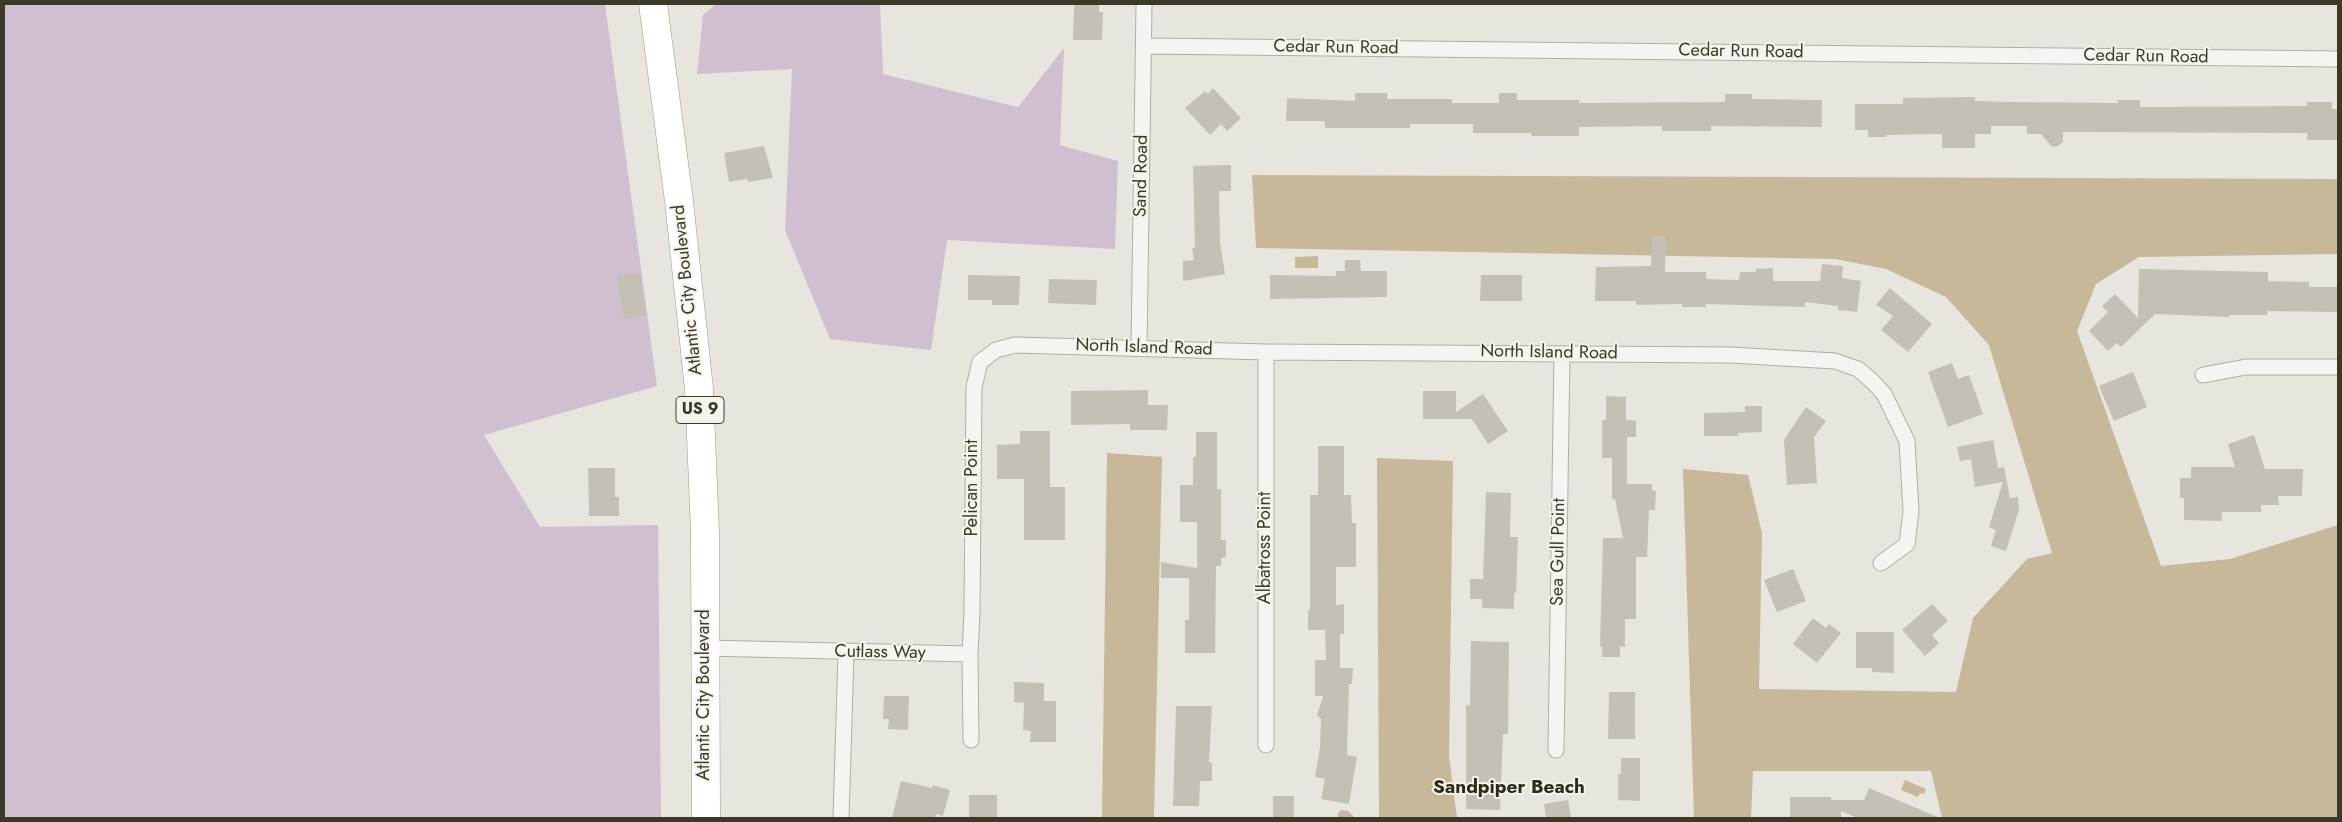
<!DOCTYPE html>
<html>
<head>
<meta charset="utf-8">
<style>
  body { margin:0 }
  #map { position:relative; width:2342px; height:822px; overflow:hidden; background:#e7e5dd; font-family:Jost,sans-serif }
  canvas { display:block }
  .frame { position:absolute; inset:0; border:5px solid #3d3927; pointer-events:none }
</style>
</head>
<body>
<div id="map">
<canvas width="2342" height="822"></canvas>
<div class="frame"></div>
</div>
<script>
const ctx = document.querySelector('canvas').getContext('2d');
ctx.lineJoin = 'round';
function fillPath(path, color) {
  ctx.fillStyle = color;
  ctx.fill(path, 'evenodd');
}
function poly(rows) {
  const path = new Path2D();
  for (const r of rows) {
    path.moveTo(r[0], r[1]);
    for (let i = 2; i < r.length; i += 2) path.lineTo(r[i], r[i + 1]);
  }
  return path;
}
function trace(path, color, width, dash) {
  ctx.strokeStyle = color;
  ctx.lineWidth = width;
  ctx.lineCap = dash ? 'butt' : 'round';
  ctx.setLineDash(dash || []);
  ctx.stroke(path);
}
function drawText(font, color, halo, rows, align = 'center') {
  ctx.font = font + ' Jost,sans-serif';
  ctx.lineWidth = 4;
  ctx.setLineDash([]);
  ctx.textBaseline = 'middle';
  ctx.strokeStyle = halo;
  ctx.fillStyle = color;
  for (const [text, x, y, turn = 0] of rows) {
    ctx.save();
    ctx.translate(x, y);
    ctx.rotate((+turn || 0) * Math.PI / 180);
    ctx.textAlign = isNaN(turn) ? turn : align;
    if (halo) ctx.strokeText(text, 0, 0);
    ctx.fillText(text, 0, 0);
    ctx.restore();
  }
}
const green = poly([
  [4,4,605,4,657,386,484,435,540,527,658,525,661,818,4,818],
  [716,4,880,4,883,74,1018,107,1064,48,1060,145,1118,161,1115,249,947,240,931,350,830,339,785,230,792,69,697,74,703,15]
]);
const water = poly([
  [1252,175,2338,179,2338,254,2139,257,2096,284,2077,331,2161,566,2230,559,2338,525,2338,818,1942,818,1931,771,1753,771,1751,818,1694,818,1683,469,1748,475,1762,533,1759,689,1956,692,1973,618,2027,559,2052,553,1989,345,1946,297,1886,269,1835,259,1256,248],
  [1318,256,1318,268,1295,268,1295,257],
  [1107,453,1162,457,1154,818,1102,818],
  [1377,458,1453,461,1449,756,1457,818,1379,818],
  [1905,780,1926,789,1924,794,1920,793,1918,797,1901,790],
  [1341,810,1348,811,1355,818,1338,818,1338,813]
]);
const building = poly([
  [1074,4,1099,4,1099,12,1103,12,1102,40,1073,40],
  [1213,88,1241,118,1227,131,1221,124,1210,135,1185,108,1205,91,1208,94],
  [1355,93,1387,93,1387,99,1452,99,1452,103,1499,103,1499,93,1517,93,1517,100,1579,100,1579,103,1725,102,1725,94,1752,94,1752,99,1822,100,1822,127,1711,126,1711,131,1662,131,1662,126,1579,127,1579,136,1531,136,1531,133,1473,133,1473,124,1410,124,1410,128,1325,128,1325,121,1286,121,1287,98,1355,101],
  [1975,97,1975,101,2011,102,2118,103,2118,100,2140,100,2140,107,2307,106,2307,102,2332,102,2332,109,2338,109,2338,140,2307,140,2307,133,2063,132,2063,142,2058,146,2052,147,2041,134,2027,134,2027,126,1991,126,1991,134,1975,134,1975,148,1942,148,1942,134,1886,135,1886,137,1868,137,1868,130,1855,130,1855,104,1903,104,1903,98],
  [764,146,773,178,748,182,747,179,729,182,724,153],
  [1231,165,1231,191,1219,191,1220,242,1225,274,1183,281,1183,261,1194,260,1192,248,1195,248,1193,166],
  [1652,236,1666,237,1665,272,1706,272,1706,279,1739,280,1740,272,1756,272,1756,269,1773,268,1773,281,1820,281,1822,264,1843,266,1842,278,1861,281,1857,312,1838,310,1838,306,1805,302,1805,307,1706,304,1706,307,1682,307,1682,304,1636,305,1636,301,1595,301,1596,267,1651,266],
  [1345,260,1360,260,1361,271,1387,271,1387,297,1270,299,1270,275,1336,276,1336,271,1345,271],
  [2139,269,2268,272,2268,281,2309,282,2309,287,2338,287,2338,312,2267,311,2267,315,2229,315,2229,317,2155,314,2121,347,2117,343,2108,351,2089,331,2108,312,2102,306,2115,294,2138,318],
  [640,272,646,315,624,319,617,276],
  [968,275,1020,276,1019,305,992,305,992,300,968,300],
  [1481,275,1522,275,1522,301,1480,301],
  [1049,279,1097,280,1096,305,1048,303],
  [1890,288,1932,324,1908,352,1881,330,1893,316,1876,305],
  [1952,363,1958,379,1969,375,1983,414,1948,427,1928,372],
  [2133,372,2147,407,2114,421,2099,386],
  [1148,390,1148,405,1168,405,1167,430,1130,430,1130,424,1071,425,1071,391],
  [1423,391,1456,391,1456,412,1483,394,1508,431,1488,444,1472,419,1423,419],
  [1606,396,1626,397,1626,420,1636,421,1636,437,1627,437,1627,484,1652,484,1652,490,1656,491,1655,510,1649,510,1647,557,1636,557,1636,619,1625,619,1625,647,1620,646,1620,657,1602,657,1602,646,1600,647,1603,538,1623,538,1615,499,1612,499,1612,458,1602,458,1602,420,1606,420],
  [1745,406,1762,406,1762,432,1738,433,1738,436,1704,436,1704,413,1745,412],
  [1806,407,1826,421,1814,437,1817,483,1787,485,1784,440],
  [1020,431,1050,431,1050,487,1065,487,1065,540,1024,540,1024,479,997,479,997,445,1020,444],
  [1196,432,1217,432,1217,489,1221,489,1221,540,1226,540,1226,557,1221,558,1221,566,1216,566,1215,653,1185,653,1185,620,1189,620,1189,578,1161,578,1161,562,1197,568,1197,522,1180,522,1180,485,1193,485,1193,457,1196,457],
  [2254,435,2265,469,2303,469,2302,496,2278,496,2279,505,2261,505,2261,512,2222,512,2222,521,2184,520,2184,498,2180,498,2180,478,2191,478,2191,467,2235,467,2228,444],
  [1993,440,1998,468,2004,467,2010,498,2018,497,2019,510,2006,551,1991,546,1996,530,1989,527,2003,482,1975,487,1971,459,1960,461,1957,447],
  [1318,446,1344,446,1344,495,1351,495,1352,523,1356,523,1356,567,1336,567,1336,605,1344,604,1344,634,1340,634,1340,668,1353,668,1352,684,1349,684,1347,755,1357,757,1349,804,1321,799,1325,779,1315,777,1320,747,1321,719,1317,715,1323,696,1315,696,1315,660,1326,660,1325,630,1308,630,1308,610,1310,610,1310,495,1318,495],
  [588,468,615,468,615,497,619,497,619,516,589,516],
  [1486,492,1511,493,1510,537,1518,537,1516,593,1514,593,1514,609,1482,608,1482,599,1470,599,1470,579,1483,579],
  [1793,569,1806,601,1777,612,1764,580],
  [1932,604,1948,621,1932,635,1939,643,1925,656,1902,630],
  [1813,618,1826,628,1829,624,1841,633,1817,663,1793,644],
  [1856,632,1894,632,1894,673,1872,672,1872,668,1856,668],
  [1471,641,1509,642,1508,734,1503,734,1500,810,1466,809,1466,705,1470,706],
  [1014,682,1044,683,1044,701,1056,701,1056,742,1030,742,1031,731,1023,730,1024,703,1014,702],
  [1609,692,1635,692,1635,739,1608,739],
  [884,696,909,696,908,730,888,729,889,719,883,719],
  [1176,706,1212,706,1209,762,1212,762,1212,781,1200,781,1199,806,1173,806],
  [1621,758,1640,758,1640,801,1618,800,1618,774,1621,774],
  [901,781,932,788,933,785,950,790,943,816,936,814,935,818,892,818],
  [1869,788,1940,818,1858,818,1841,811,1841,818,1790,818,1790,797,1831,797,1831,800,1864,800],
  [969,795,997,795,997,818,969,818],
  [1273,796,1294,796,1294,818,1273,818],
  [1568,800,1571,818,1546,818,1544,804]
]);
const street = poly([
  [1144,46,2338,59],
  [1139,348,1144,4],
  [1266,352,1266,745],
  [2203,375,2246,367,2338,367],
  [704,648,970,654],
  [971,740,970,654,972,613,974,387,980,362,996,350,1015,345,1266,352,1731,355,1835,361,1858,369,1873,382,1884,394,1907,441,1911,512,1907,544,1881,563],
  [1556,750,1562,354],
  [841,818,846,653]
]);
const highway = poly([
  [653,4,679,201,699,389,705,532,706,818]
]);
const shields = [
  [700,410,48]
];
const shieldNames = [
  ["US 9",700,410]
];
const streetNames = [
  ["Cedar Run Road",1336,48,1],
  ["Cedar Run Road",1741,52,1],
  ["Cedar Run Road",2146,57,1],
  ["Sand Road",1142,176,-89],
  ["Atlantic City Boulevard",688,290,-96],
  ["North Island Road",1144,348,2],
  ["North Island Road",1549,353,1],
  ["Pelican Point",973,488,-90],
  ["Albatross Point",1266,548,-90],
  ["Sea Gull Point",1559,552,-89],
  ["Cutlass Way",880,653,1],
  ["Atlantic City Boulevard",705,695,-90]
];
const neighbourhoodNames = [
  ["Sandpiper Beach",1509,788]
];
fillPath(green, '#cfbfd1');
fillPath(water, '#c7b899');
fillPath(building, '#c4c0b5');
trace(street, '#b1aea3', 17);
trace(highway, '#9d9885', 29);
trace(street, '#f5f4f0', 15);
trace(highway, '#fff', 28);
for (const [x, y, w] of shields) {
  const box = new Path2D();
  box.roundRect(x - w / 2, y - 13.5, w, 27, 4);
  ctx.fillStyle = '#f5f3ed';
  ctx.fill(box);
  trace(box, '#3d3927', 1);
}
drawText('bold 16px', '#3d3927', null, shieldNames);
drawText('18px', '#3d3927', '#f5f3ed', streetNames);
drawText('bold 19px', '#2e2a19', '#f5f3ed', neighbourhoodNames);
</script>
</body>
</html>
